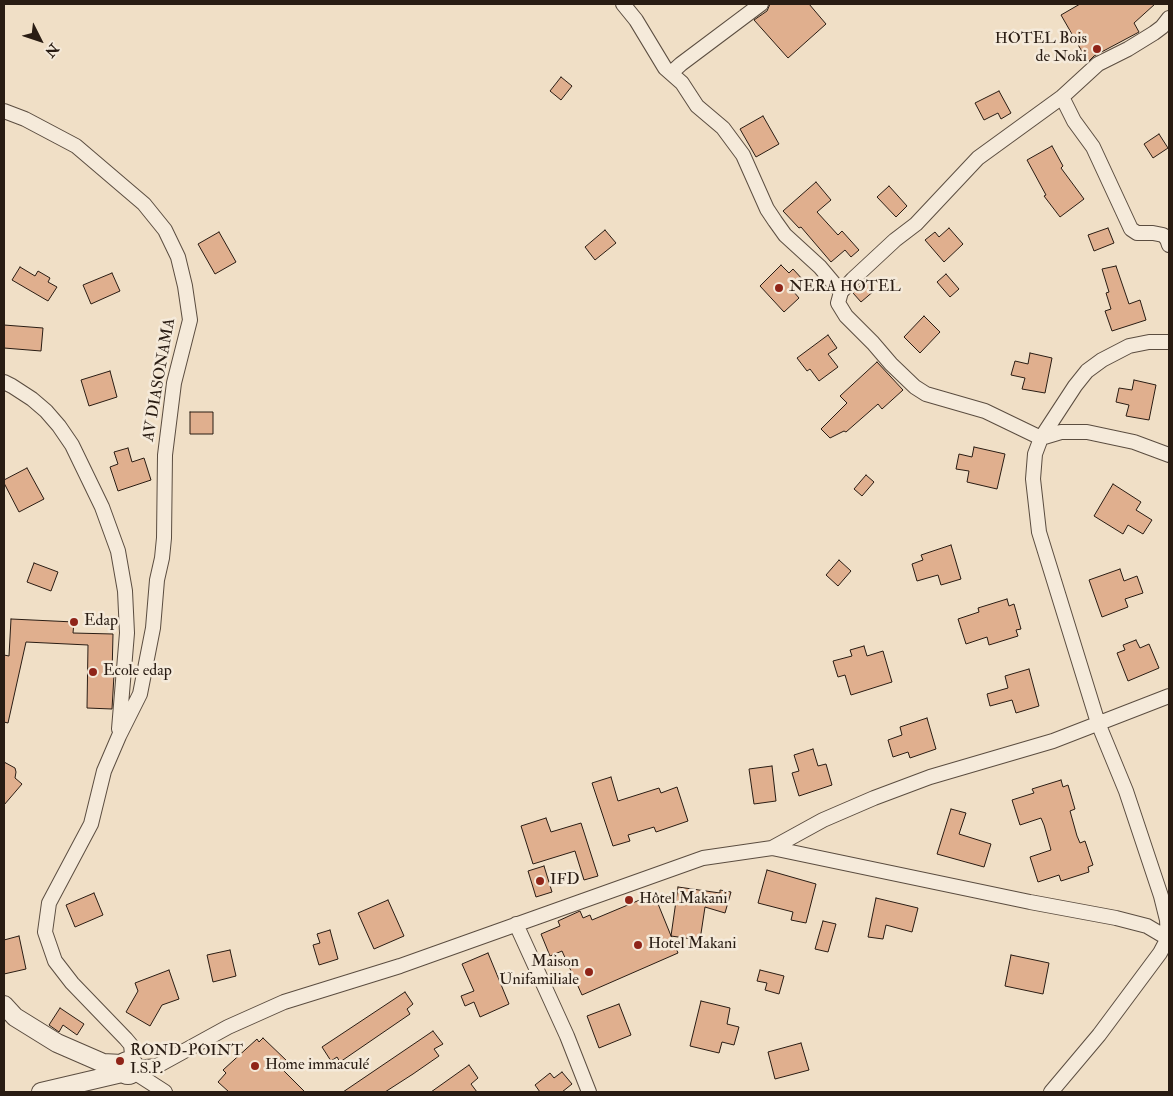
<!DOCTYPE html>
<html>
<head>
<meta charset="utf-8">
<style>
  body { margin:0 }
  #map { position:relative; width:1173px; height:1096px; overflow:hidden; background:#f0dfc6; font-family:"IM FELL Double Pica",serif }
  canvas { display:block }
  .frame { position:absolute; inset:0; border:5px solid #291c13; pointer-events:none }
  .north { position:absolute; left:15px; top:15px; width:50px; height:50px; -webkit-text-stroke:4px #f5eada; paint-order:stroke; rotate:131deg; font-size:14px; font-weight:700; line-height:20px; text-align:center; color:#291c13 }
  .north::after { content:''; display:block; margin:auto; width:18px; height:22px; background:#291c13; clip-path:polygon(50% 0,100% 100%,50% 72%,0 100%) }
</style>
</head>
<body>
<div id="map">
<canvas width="1173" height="1096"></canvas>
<div class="frame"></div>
<div class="north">N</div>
</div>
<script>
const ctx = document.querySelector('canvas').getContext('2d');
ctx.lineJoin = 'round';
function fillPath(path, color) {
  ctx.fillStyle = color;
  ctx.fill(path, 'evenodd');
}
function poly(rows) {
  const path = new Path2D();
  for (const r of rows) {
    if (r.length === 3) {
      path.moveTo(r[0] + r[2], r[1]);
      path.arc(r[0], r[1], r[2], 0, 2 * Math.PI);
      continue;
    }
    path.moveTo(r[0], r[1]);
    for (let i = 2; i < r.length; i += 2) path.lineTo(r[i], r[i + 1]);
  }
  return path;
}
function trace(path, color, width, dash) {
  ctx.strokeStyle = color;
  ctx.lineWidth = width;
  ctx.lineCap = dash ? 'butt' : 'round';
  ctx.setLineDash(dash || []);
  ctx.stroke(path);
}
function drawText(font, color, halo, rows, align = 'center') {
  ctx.font = font + ' "IM FELL Double Pica",serif';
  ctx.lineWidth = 5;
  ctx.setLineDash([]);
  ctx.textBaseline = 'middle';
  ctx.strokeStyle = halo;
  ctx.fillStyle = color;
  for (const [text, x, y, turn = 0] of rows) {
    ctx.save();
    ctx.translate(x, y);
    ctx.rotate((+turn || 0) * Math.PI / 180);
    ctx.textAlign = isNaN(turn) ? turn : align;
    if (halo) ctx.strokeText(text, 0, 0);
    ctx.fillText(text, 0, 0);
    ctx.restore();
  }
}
const building = poly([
  [770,4,809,4,826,24,788,58,754,20,767,11,770,4],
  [1080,4,1155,4,1134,23,1139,32,1094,56,1088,62,1061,15,1080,4],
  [561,77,572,86,561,100,550,91,561,77],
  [999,91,1011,113,1001,119,998,113,984,120,975,103,999,91],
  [763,116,779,144,756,157,740,129,763,116],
  [1159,134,1168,148,1153,158,1144,144,1159,134],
  [1052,146,1063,166,1061,168,1084,199,1060,217,1044,196,1046,195,1027,160,1052,146],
  [816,182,831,200,817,212,838,235,842,231,859,250,851,257,845,250,831,262,801,227,799,228,783,211,816,182],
  [889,186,907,206,896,217,877,197,889,186],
  [949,228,963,244,944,262,925,240,935,232,939,237,949,228],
  [1108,228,1114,243,1094,251,1088,235,1108,228],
  [605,230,616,243,595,260,585,247,605,230],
  [219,232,236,262,215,274,198,244,219,232],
  [781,265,789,273,793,269,804,281,793,291,799,298,784,312,760,286,781,265],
  [1116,266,1129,304,1140,300,1146,320,1112,331,1105,311,1111,309,1106,293,1109,292,1102,269,1116,266],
  [20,267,35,276,38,271,50,278,48,282,57,287,48,301,12,280,20,267],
  [112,273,120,291,91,304,83,285,112,273],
  [946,274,959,289,950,297,937,282,946,274],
  [867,280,875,290,861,302,853,293,867,280],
  [924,316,940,332,920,353,904,337,924,316],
  [4,325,43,328,41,351,4,348,4,325],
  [828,335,837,348,828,354,838,367,819,381,810,369,807,371,797,358,828,335],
  [1030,353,1052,358,1045,393,1022,389,1025,378,1011,375,1015,361,1028,364,1030,353],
  [877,362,903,390,882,409,878,404,846,432,844,431,830,438,821,429,847,403,840,396,877,362],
  [110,371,117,397,89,406,81,380,110,371],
  [1134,380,1156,385,1149,420,1126,416,1129,405,1116,402,1119,388,1132,390,1134,380],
  [190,412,213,412,213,434,190,434,190,412],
  [974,447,1005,454,997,489,967,482,969,471,956,469,959,454,972,457,974,447],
  [128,448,132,462,144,458,151,480,118,491,110,467,118,464,114,452,128,448],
  [27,468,44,499,19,512,4,483,4,480,27,468],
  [866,475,874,482,862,496,854,489,866,475],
  [1113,484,1141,502,1136,510,1152,520,1143,534,1128,525,1123,534,1094,516,1113,484],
  [951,545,961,579,941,585,938,575,917,581,912,564,923,560,921,555,951,545],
  [839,560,851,571,838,586,826,575,839,560],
  [34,563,58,572,51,591,27,582,34,563],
  [1120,569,1124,581,1137,576,1143,593,1125,599,1128,607,1102,617,1089,580,1120,569],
  [1007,599,1009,606,1014,604,1021,629,1016,630,1018,636,989,645,987,637,966,644,958,619,979,612,978,608,1007,599],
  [11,619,74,622,73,633,113,634,112,675,114,675,112,709,87,708,88,645,26,642,8,723,4,722,4,655,9,656,11,619],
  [1136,640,1140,648,1149,644,1159,668,1128,681,1117,653,1125,650,1123,645,1136,640],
  [864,646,867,656,883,651,892,682,851,695,845,675,838,677,833,661,852,656,850,650,864,646],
  [1029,669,1039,706,1016,713,1012,700,990,706,987,694,1008,688,1005,676,1029,669],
  [927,718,936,749,910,758,908,752,893,757,888,740,902,735,900,727,927,718],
  [813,749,818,766,826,764,832,785,799,796,792,773,799,771,794,755,813,749],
  [4,762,15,768,16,772,15,778,22,784,4,805,4,762],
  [772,766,776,801,754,804,749,769,772,766],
  [611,777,618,801,659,788,661,793,677,787,688,821,656,832,654,827,628,835,630,841,613,846,592,783,611,777],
  [1061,780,1063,787,1068,785,1075,809,1070,811,1077,836,1080,843,1085,841,1093,865,1088,867,1089,872,1061,881,1059,875,1038,882,1030,857,1051,850,1044,825,1041,818,1020,825,1012,800,1034,793,1032,789,1061,780],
  [951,809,966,813,959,834,991,844,984,867,937,854,951,809],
  [546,818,551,832,581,823,598,876,584,880,575,851,533,864,521,826,546,818],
  [544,866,552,892,536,897,528,871,544,866],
  [767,870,816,884,806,923,791,920,793,912,758,903,767,870],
  [678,887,720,893,720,890,731,892,725,913,705,907,700,940,671,936,678,887],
  [94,893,103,915,75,927,66,905,94,893],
  [654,894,678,953,582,995,562,951,550,956,541,934,560,926,558,921,580,911,583,918,590,915,592,920,654,894],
  [876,898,918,908,912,932,886,925,883,939,868,937,876,898],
  [388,900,404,936,374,949,358,913,388,900],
  [823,921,836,924,828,952,815,949,823,921],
  [330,930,338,959,319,965,313,945,320,943,317,934,330,930],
  [19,936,26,969,4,974,4,940,19,936],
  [230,950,236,976,213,982,207,955,230,950],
  [488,953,509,1004,480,1017,474,1002,465,1006,461,996,474,991,462,964,488,953],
  [1011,955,1049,963,1043,994,1005,986,1011,955],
  [169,970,179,999,162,1005,150,1026,126,1012,138,991,135,983,169,970],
  [760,970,784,976,779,994,765,990,767,983,757,981,760,970],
  [405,992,413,1004,407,1009,410,1014,340,1062,337,1057,331,1061,322,1047,405,992],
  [701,1001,730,1008,727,1024,739,1027,734,1045,722,1042,719,1053,690,1046,701,1001],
  [619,1004,631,1035,599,1048,587,1016,619,1004],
  [60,1008,84,1024,77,1035,63,1025,59,1032,49,1025,60,1008],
  [433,1031,443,1044,434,1049,439,1056,413,1074,385,1092,343,1092,433,1031],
  [263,1038,287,1061,281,1068,305,1092,229,1092,218,1082,226,1073,223,1070,257,1039,259,1042,263,1038],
  [801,1043,809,1070,775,1079,768,1052,801,1043],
  [469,1065,478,1078,471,1084,477,1092,431,1092,469,1065],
  [562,1072,572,1084,562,1092,540,1092,535,1085,550,1073,554,1078,562,1072]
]);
const minor = poly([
  [623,4,636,20,665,68,682,83,697,106,723,128,743,155,767,209,775,221,785,235,820,267,841,292],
  [1169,18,1162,27,1154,33,1128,49,1098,64,1062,97,978,158,916,224,895,240,853,279,841,292,838,303,846,316,873,343,891,364,915,387,926,394,985,411,1041,438,1061,432,1087,432,1134,442,1169,455],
  [671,73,681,64,761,4],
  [1062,97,1074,121,1093,147,1131,229,1137,233,1153,233,1163,235,1167,239,1169,245],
  [4,111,25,119,76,146,144,204,165,230,178,257,185,286,190,320,174,383,165,455,164,538,162,558,157,580,153,628,140,694,119,736,104,771,91,824,49,903,45,932,55,961,72,983,126,1039,131,1045,132,1054,130,1061],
  [4,382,12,386,32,399,46,411,59,426,72,445,102,507,118,551,125,591,127,633,119,729],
  [772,848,1030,902,1116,918,1147,926,1169,939],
  [516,924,567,1036,589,1092],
  [135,1068,157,1066,228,1027,284,1002,400,966,703,858,772,848,823,820,874,798,930,777,1053,741,1169,696],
  [134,1072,165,1092],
  [1051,1092,1099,1035,1160,953,1168,938,1167,920,1161,896,1126,791,1098,723,1039,532,1033,479,1035,454,1041,438,1075,386,1087,371,1102,360,1129,346,1149,342,1169,342]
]);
const tertiary = poly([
  [4,1005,15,1017,57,1043,103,1063,122,1064],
  [128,1068,7],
  [41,1092,122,1073]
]);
const markers = [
  [1097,49,5,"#8f2418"],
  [779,288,5,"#8f2418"],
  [74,622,5,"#8f2418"],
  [93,672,5,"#8f2418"],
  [540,881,5,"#8f2418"],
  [629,900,5,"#8f2418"],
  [638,945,5,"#8f2418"],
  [589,972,5,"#8f2418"],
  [120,1061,5,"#8f2418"],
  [255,1066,5,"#8f2418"]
];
const poiNames = [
  ["HOTEL Bois",1087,40,"right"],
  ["de Noki",1087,58,"right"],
  ["NERA HOTEL",789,288],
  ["Edap",84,622],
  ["Ecole edap",103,672],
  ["IFD",550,881],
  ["Hôtel Makani",639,900],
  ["Hotel Makani",648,945],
  ["Maison",579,963,"right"],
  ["Unifamiliale",579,981,"right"],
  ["ROND-POINT",130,1052],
  ["I.S.P.",130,1070],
  ["Home immaculé",265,1066]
];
const streetNames = [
  ["AV DIASONAMA",160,380,-80]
];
fillPath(building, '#e0af8e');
trace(building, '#291c13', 1);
trace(minor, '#5b4d40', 16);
trace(tertiary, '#5b4d40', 20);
trace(minor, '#f5eada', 14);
trace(tertiary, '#f5eada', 18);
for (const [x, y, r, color] of markers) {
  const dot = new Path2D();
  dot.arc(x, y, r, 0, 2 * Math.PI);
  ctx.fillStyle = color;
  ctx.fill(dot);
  trace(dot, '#f5eada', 2);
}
drawText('16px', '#291c13', '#f5eada', poiNames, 'left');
drawText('16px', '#291c13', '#f5eada', streetNames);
</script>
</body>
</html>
